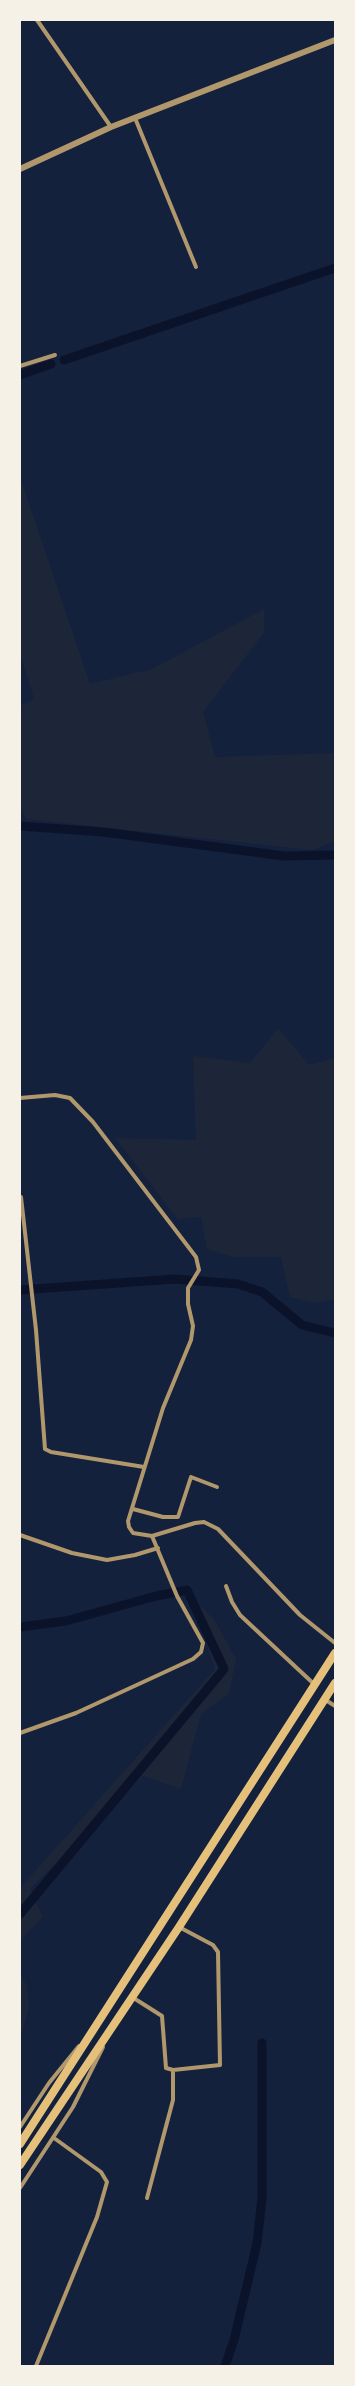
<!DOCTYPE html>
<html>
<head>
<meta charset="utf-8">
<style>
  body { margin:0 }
  #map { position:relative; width:355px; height:2386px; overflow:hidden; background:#14213d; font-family:"Exo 2",sans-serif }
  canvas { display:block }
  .frame { position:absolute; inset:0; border:21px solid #f6f1e7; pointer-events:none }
</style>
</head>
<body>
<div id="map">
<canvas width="355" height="2386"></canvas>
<div class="frame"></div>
</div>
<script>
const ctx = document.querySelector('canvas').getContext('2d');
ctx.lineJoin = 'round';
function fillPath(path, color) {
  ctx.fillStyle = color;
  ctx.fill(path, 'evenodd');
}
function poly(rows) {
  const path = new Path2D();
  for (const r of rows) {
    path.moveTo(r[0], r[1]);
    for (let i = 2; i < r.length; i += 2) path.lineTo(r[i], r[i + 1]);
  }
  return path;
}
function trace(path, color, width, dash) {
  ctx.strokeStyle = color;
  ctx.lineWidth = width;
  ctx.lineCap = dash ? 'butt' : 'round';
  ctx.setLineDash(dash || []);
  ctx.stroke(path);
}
const green = poly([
  [20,477,90,684,152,669,264,609,264,633,203,712,215,757,335,753,335,841,312,850,26,819,20,807,20,706,34,699,20,654],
  [278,1028,309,1065,335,1058,335,1299,315,1303,290,1297,281,1257,234,1257,207,1249,201,1217,178,1219,115,1138,196,1140,193,1056,250,1063],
  [189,1595,214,1619,236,1659,229,1693,201,1714,181,1789,143,1776,30,1889,43,1917,20,1940,20,1888,215,1669],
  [20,1973,27,1986,29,2006,20,2041]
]);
const canal = poly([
  [64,360,335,268],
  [20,375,51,364],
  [20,826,103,832,284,856,335,855],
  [20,1290,175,1279,238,1284,262,1292,302,1325,335,1333],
  [20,1627,66,1621,156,1596,187,1590,224,1669,20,1914],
  [225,2366,234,2340,257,2243,262,2198,262,2043]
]);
const minor = poly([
  [37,20,111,127],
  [135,118,196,267],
  [20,366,55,355],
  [20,1098,55,1095,70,1098,93,1122,196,1257,199,1270,188,1288,188,1304,193,1326,191,1340,163,1408,128,1521,129,1527,133,1533,152,1536,195,1523,204,1522,218,1529,300,1615,335,1643],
  [21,1197,36,1330,45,1449,51,1452,144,1467],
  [133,1509,163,1517,178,1517,191,1477,217,1487],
  [20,1535,72,1553,107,1560,135,1555,158,1548],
  [226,1586,232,1602,240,1615,315,1685],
  [324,1699,335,1706],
  [20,1733,76,1713,193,1659,201,1652,203,1643,177,1596,152,1536],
  [132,1997,162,2016,166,2068,173,2070,220,2065,218,1952,213,1945,179,1927],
  [20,2127,49,2083,79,2046],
  [20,2188,73,2107,103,2047],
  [147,2198,173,2100,173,2070],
  [36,2366,97,2217,107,2182,101,2172,54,2138]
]);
const tertiary = poly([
  [20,169,111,127,335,40]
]);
const primary = poly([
  [20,2144,335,1653],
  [20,2165,179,1927,335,1683]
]);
fillPath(green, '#1d2539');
trace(canal, '#0b132b', 9);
trace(minor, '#b1986c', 4);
trace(tertiary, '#b1986c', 6);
trace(primary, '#e5c07b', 8);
</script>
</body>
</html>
